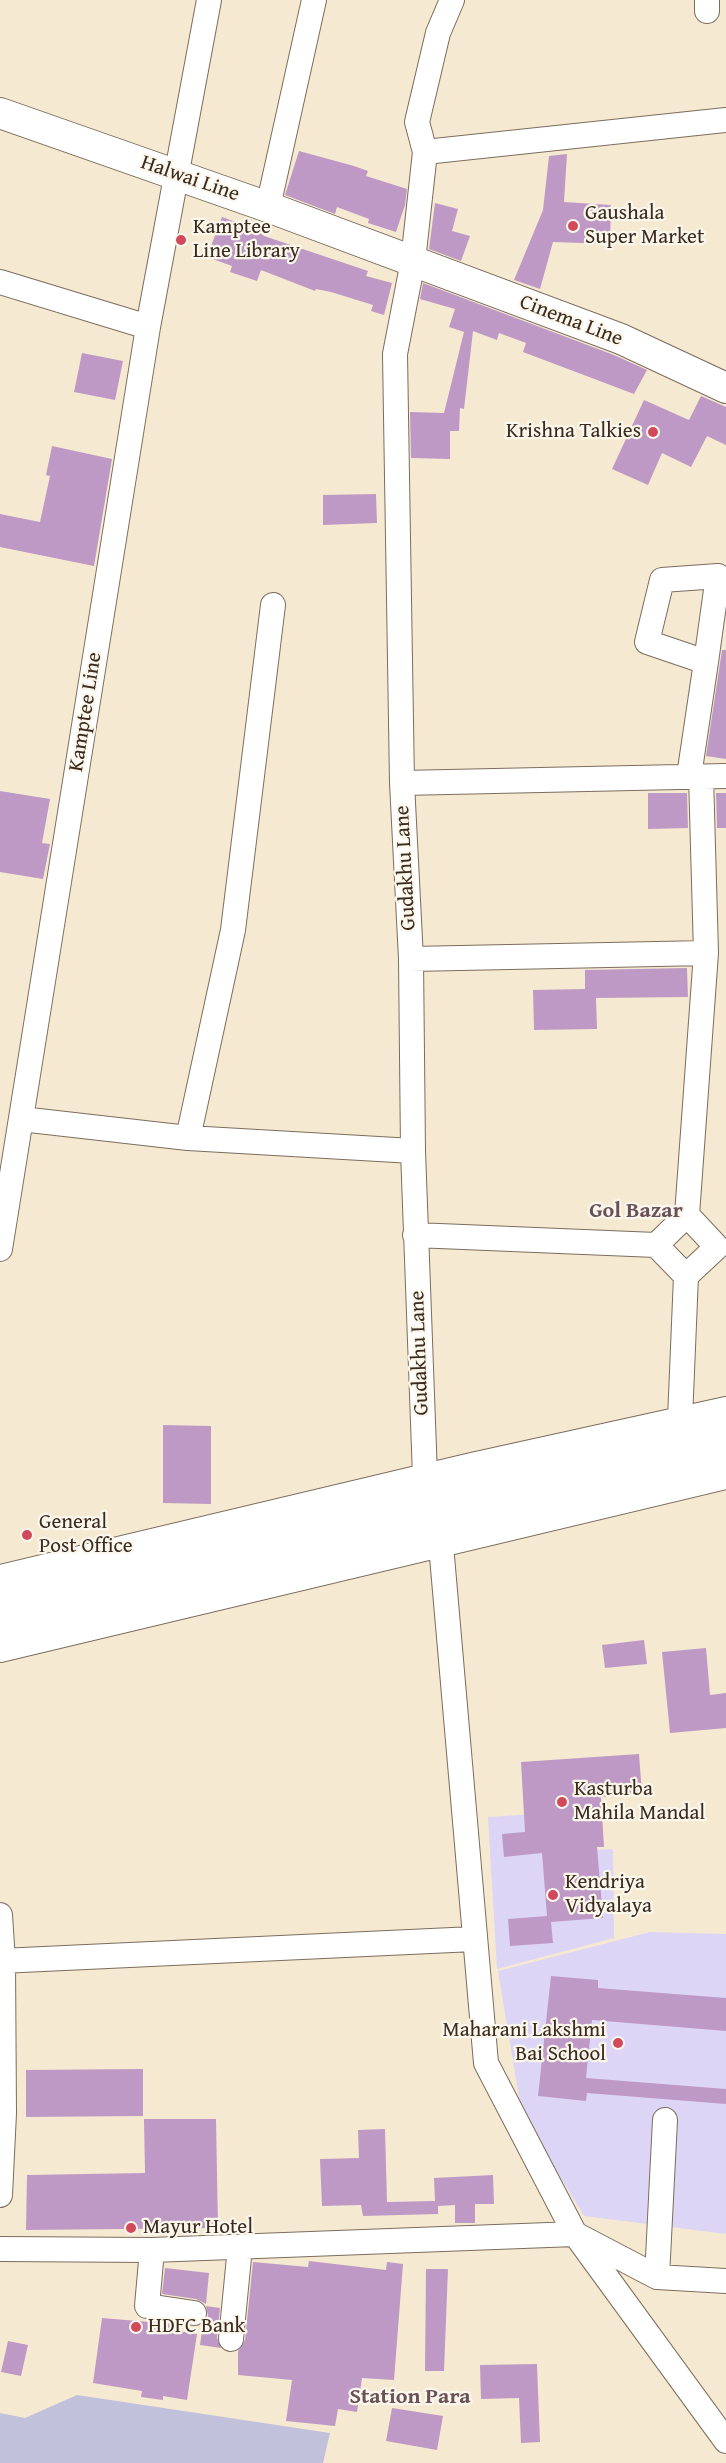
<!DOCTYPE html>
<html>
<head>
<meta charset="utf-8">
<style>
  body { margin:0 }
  canvas { display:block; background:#f5e9d1 }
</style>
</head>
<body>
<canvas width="726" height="2463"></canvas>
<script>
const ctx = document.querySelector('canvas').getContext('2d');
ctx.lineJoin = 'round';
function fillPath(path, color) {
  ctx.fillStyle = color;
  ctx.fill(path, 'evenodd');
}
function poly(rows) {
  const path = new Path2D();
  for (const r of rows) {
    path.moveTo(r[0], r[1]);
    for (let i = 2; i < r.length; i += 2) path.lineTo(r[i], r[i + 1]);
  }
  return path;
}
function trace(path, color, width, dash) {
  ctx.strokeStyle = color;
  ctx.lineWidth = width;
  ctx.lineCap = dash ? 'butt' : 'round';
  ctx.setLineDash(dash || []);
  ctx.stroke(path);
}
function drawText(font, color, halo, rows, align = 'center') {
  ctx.font = font + ' "Gentium Book Plus",serif';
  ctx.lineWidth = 4.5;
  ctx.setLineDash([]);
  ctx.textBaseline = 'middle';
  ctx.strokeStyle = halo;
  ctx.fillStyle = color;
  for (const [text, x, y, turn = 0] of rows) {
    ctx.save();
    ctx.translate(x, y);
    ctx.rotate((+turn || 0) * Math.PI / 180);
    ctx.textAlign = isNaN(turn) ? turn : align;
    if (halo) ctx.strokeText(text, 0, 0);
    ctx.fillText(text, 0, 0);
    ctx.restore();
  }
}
const built = poly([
  [567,1812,570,1851,613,1849,614,1938,497,1969,488,1817],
  [650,1932,726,1934,726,2234,584,2216,522,2115,498,1971]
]);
const industrial = poly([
  [77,2395,330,2433,323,2463,0,2463,0,2413,25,2418]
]);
const building = poly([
  [299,151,354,166,368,171,366,176,407,189,405,205,396,232,368,223,369,219,337,207,335,214,285,195],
  [567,154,564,202,611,205,610,244,553,242,540,289,514,280,543,210,549,156],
  [435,203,458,209,452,231,470,236,461,261,429,249],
  [222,217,257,230,264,236,368,271,366,276,392,283,384,315,371,311,373,305,331,292,316,289,315,291,261,270,257,281,230,272,232,266,207,257],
  [423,283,614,355,647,370,634,394,523,352,526,343,499,333,497,340,473,331,464,409,460,408,459,431,450,431,450,459,411,458,410,412,444,413,464,332,449,327,455,309,420,299],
  [82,353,123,361,115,400,74,392],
  [701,396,726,407,726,445,707,436,691,467,662,453,648,485,612,469,644,400,689,420],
  [52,446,112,459,94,566,0,547,0,514,40,522,50,476,46,475],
  [376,494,377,523,323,525,323,495],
  [722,650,726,650,726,759,706,756],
  [0,791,50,799,42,843,50,844,43,879,0,872],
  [648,793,687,793,688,828,648,829],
  [716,793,726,793,726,828,717,828],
  [687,968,688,997,596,998,597,1029,534,1030,533,990,585,989,585,970],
  [163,1425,211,1426,211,1504,163,1503],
  [644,1640,647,1664,605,1668,602,1645],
  [706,1648,710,1695,726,1693,726,1728,670,1733,662,1652],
  [639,1754,642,1794,601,1797,604,1847,597,1847,603,1918,551,1922,553,1943,510,1946,508,1919,547,1916,542,1853,504,1857,502,1834,525,1832,521,1762],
  [551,1976,598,1980,598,1988,726,1998,726,2031,592,2020,586,2078,726,2089,726,2104,587,2093,586,2101,538,2096],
  [143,2069,143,2116,26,2117,26,2070],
  [144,2119,216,2119,218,2228,26,2230,27,2175,145,2173],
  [385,2129,387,2202,435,2201,434,2178,493,2175,494,2204,475,2204,475,2223,455,2223,455,2205,438,2206,438,2214,363,2216,361,2205,322,2206,320,2159,359,2158,358,2130],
  [309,2261,386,2270,387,2262,403,2264,394,2380,362,2378,357,2412,338,2409,335,2426,286,2421,292,2380,238,2375,238,2351,245,2340,253,2262,308,2267],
  [165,2268,209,2273,206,2304,196,2299,162,2294],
  [426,2269,448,2269,444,2371,425,2371],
  [206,2306,220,2308,217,2338,221,2348,200,2345,203,2324,208,2316],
  [102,2318,173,2324,172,2330,197,2334,187,2400,163,2396,163,2400,141,2397,142,2391,93,2383],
  [8,2341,28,2345,21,2376,1,2372],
  [537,2364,540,2442,521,2443,519,2398,481,2399,480,2365],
  [392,2408,443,2416,437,2450,386,2441]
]);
const minor = poly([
  [707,11,707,0],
  [425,152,726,120],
  [268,207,314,0],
  [0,282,148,327],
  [689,776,706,662,718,576,662,580,647,642,706,662],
  [402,783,726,776],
  [411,959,706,953,701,776],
  [21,1119,188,1138,413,1151],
  [188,1138,233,930,273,605],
  [687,1215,717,1247,686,1276,656,1245,687,1215,706,953],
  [415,1235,656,1245],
  [0,1249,148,327,209,0],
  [680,1419,686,1276],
  [425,1476,413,1151,411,959,402,783,395,354,413,261,425,152,417,122,438,33,452,0],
  [441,1545,486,2063,575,2234,726,2441],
  [0,1577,472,1465,726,1409],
  [0,1650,726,1477],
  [0,1915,3,1961,4,2113,0,2195],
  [0,1961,474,1939],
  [0,2249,152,2250,575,2234,657,2277,726,2281],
  [152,2250,147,2306,194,2313],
  [657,2277,665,2120],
  [231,2339,240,2247]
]);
const major = poly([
  [0,113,268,207,621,339,726,388],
  [0,1601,726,1433],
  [0,1623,726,1458]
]);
const markers = [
  [573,226,6,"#d1495b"],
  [181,240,6,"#d1495b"],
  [653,432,6,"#d1495b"],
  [27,1535,6,"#d1495b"],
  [562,1802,6,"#d1495b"],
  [553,1895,6,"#d1495b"],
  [618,2043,6,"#d1495b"],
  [131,2228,6,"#d1495b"],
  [136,2327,6,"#d1495b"]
];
const streetNames = [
  ["Halwai Line",190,179,19],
  ["Cinema Line",571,321,21],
  ["Kamptee Line",86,712,-81],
  ["Gudakhu Lane",406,868,-93],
  ["Gudakhu Lane",420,1353,-92]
];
const poiNames = [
  ["Gaushala",585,214],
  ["Super Market",585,238],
  ["Kamptee",193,228],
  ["Line Library",193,252],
  ["Krishna Talkies",641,432,"right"],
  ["General",39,1523],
  ["Post Office",39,1547],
  ["Kasturba",574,1790],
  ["Mahila Mandal",574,1814],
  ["Kendriya",565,1883],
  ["Vidyalaya",565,1907],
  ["Maharani Lakshmi",606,2031,"right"],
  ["Bai School",606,2055,"right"],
  ["Mayur Hotel",143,2228],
  ["HDFC Bank",148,2327]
];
const neighbourhoodNames = [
  ["Gol Bazar",636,1211],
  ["Station Para",410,2397]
];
fillPath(built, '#ddd5f6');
fillPath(industrial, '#c2c1dc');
fillPath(building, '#bf99c5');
trace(minor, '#7c6d5d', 26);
trace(major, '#7c6d5d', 32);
trace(minor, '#fff', 24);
trace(major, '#fff', 30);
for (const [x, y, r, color] of markers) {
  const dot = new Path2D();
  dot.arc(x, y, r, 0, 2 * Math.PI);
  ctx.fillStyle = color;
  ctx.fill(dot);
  trace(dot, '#fbf7ec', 2);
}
drawText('21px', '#3b2a1e', '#fbf7ec', streetNames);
drawText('21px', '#3b2a1e', '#fbf7ec', poiNames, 'left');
drawText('bold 22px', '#695158', '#fbf7ec', neighbourhoodNames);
</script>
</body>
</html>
